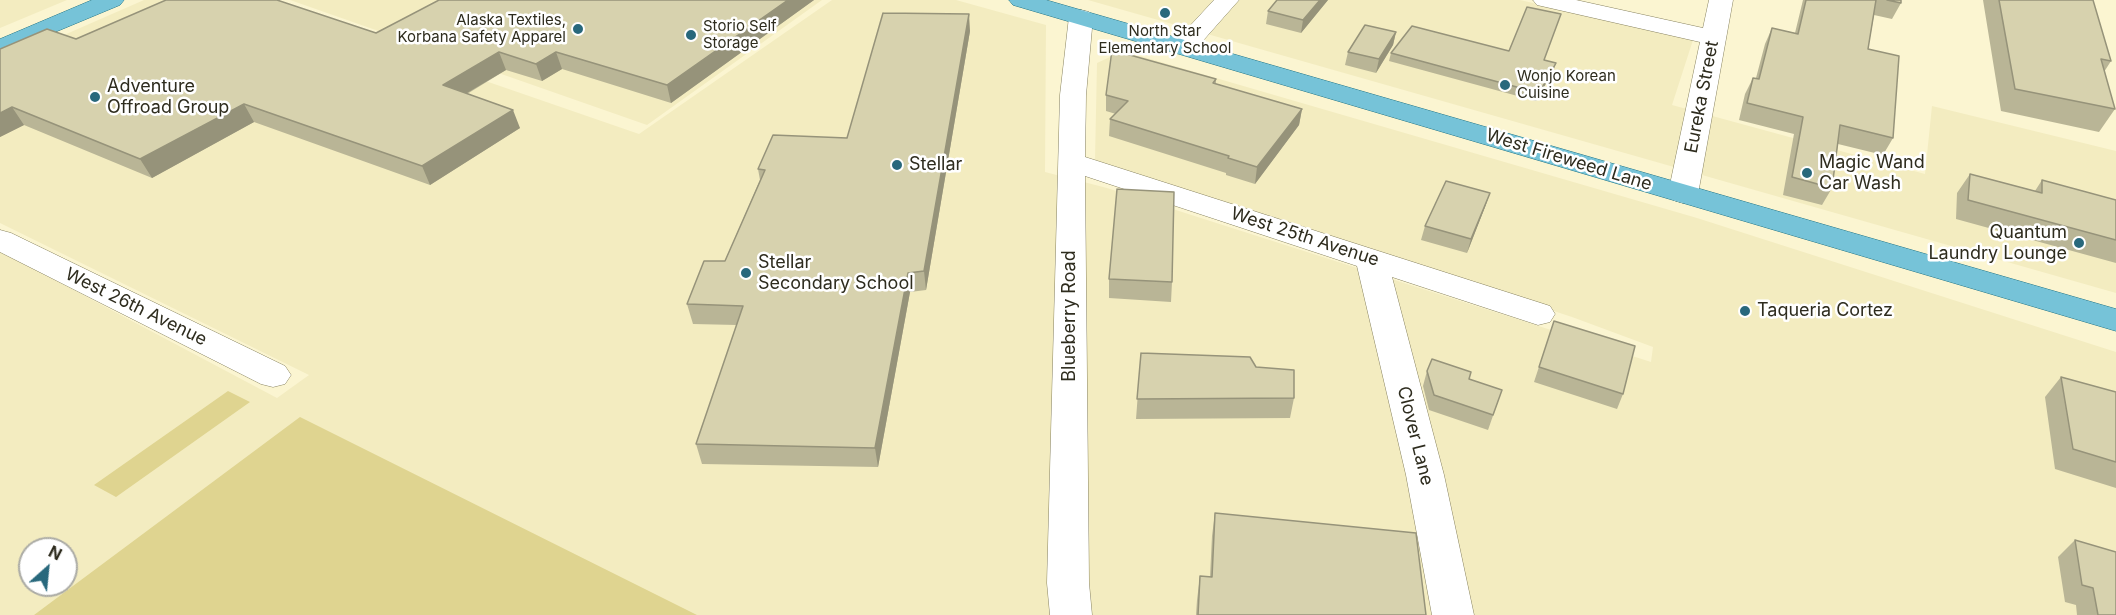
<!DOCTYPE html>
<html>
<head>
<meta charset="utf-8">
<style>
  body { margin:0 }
  #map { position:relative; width:2116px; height:615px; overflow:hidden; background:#fbf5d1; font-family:Inter,sans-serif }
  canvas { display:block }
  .north { position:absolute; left:18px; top:537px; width:60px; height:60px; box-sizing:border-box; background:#fff; border:2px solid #ababa5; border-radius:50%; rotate:27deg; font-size:16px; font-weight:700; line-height:24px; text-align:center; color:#2e2c1e }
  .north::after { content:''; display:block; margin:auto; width:21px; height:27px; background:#28687c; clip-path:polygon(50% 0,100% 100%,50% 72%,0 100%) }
</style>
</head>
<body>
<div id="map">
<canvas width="2116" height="615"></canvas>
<div class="north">N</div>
</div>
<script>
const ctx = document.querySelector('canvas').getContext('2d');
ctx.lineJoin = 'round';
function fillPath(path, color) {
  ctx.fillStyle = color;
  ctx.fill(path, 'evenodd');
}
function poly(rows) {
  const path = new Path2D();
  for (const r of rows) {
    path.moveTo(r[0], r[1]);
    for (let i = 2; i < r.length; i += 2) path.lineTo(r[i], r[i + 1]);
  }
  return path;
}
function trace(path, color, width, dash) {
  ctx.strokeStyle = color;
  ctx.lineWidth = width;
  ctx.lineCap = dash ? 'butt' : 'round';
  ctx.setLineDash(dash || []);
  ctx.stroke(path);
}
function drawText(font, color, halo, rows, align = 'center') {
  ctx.font = font + ' Inter,sans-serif';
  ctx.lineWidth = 5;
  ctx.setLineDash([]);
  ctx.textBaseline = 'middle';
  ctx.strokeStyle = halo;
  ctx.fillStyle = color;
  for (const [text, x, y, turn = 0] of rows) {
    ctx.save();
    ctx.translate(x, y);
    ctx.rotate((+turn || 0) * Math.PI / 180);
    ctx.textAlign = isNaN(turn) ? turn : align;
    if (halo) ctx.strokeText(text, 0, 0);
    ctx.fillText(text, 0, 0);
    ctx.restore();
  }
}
const built = poly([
  [0,0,67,0,0,28],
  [144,0,251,0,639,134,832,0,956,0,1046,25,1045,172,1107,188,1651,362,1653,347,1572,317,1095,160,1097,63,1123,51,1697,218,2116,352,2116,615,0,615,0,251,277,398,309,375,0,223,0,63],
  [30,549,66,549,66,585,30,585],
  [290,0,822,0,647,125],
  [1088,0,1520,0,1693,40,1672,105,1925,174,1932,106,2116,151,2116,293]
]);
const green = poly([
  [228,391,250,402,116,497,94,485],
  [300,417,697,615,34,615]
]);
const minor = poly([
  [1214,0,1239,0,1193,52,1184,54,1175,52,1172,47,1175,42,1214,0],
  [1533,0,1576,0,1703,28,1709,0,1733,0,1698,194,1693,200,1683,203,1673,200,1668,194,1700,42,1537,5,1533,0],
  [1081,10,1089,12,1093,17,1086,95,1085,157,1550,306,1555,314,1550,322,1538,325,1392,277,1444,475,1474,615,1432,615,1406,475,1357,266,1085,176,1089,583,1092,615,1050,615,1047,583,1060,95,1069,17,1073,12,1081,10],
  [0,230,11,233,285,366,291,375,285,384,273,387,261,384,0,252,0,230]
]);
const major = poly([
  [92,0,124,0,120,5,0,55,0,39,92,0],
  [1009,0,1046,0,2116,309,2116,331,1013,5,1009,0]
]);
const wall = poly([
  [439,0,814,0,671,103,562,69,542,81,506,70,467,94,520,128,430,185,254,122,152,178,24,125,0,137,0,49,76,39,376,33],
  [1277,0,1328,0,1301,33,1266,24,1268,11],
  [1803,0,1901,0,1901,3,1892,19,1874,15,1868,49,1893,138,1883,155,1838,144,1832,188,1822,205,1783,195,1794,134,1739,120,1745,94,1753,78,1756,78,1765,44,1772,28,1795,33],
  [1983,0,2093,0,2111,61,2104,72,2115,109,2099,132,2001,111],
  [970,31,926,290,910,292,878,467,702,464,696,444,737,325,693,324,687,304,725,261,760,180,758,169,847,138],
  [1396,32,1393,45,1376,73,1345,65,1348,52],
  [1391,53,1544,60,1556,63,1553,71,1536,101,1389,61],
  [1216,79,1216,84,1302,109,1299,125,1255,184,1226,175,1226,173,1109,136,1110,119,1116,114,1106,111,1106,95],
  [1970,174,2035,191,2042,180,2116,200,2116,263,1956,219,1957,193],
  [1490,193,1485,207,1467,253,1421,240,1425,226],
  [1109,279,1172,282,1171,302,1109,298],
  [1554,321,1623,394,1617,409,1534,382],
  [1141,353,1294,398,1290,418,1136,419],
  [1427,371,1469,379,1502,390,1488,430,1429,410,1423,386],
  [2061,377,2116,392,2116,488,2055,469,2045,397],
  [1215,513,1426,615,1196,615,1197,600,1200,576,1210,577,1212,536],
  [2075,540,2116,615,2077,615,2076,605,2065,602,2058,557]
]);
const shadedWall = poly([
  [788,0,814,0,671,103,667,85],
  [1320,0,1328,0,1301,33,1303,20],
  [969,14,970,31,926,290,924,271],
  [1396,32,1393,45,1376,73,1379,59],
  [499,52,506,70,450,103,443,85],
  [556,52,562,69,542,81,536,64],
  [1556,63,1553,71,1536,101,1539,93],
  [244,104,254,122,152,178,140,159],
  [12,107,24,125,0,137,0,113],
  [1302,109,1299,125,1255,184,1257,167],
  [513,110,520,128,430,185,422,166],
  [1490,193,1485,207,1467,253,1471,239],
  [908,273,910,292,878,467,875,448]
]);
const building = poly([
  [166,0,277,0,376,33,439,0,788,0,667,85,556,52,536,64,499,52,443,85,513,110,422,166,244,104,140,159,12,107,0,113,0,49,47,29,76,39,166,0],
  [1277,0,1320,0,1303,20,1268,11,1277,0],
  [1806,0,1876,0,1868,49,1899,56,1893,138,1840,125,1832,188,1792,177,1803,117,1747,103,1753,78,1759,79,1772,28,1798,34,1806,0],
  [1887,0,1901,0,1901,3,1887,0],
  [1999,0,2093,0,2111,61,2101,59,2115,109,2015,89,1999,0],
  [1527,7,1561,14,1544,60,1556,63,1539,93,1391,53,1412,26,1509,51,1527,7],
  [883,13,969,14,924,271,908,273,875,448,696,444,743,306,687,304,704,261,725,261,765,170,758,169,773,135,847,138,883,13],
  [1365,25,1396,32,1379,59,1348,52,1365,25],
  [1112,50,1216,79,1213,83,1302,109,1257,167,1228,158,1229,156,1110,119,1128,101,1106,95,1112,50],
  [1970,174,2042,193,2042,180,2116,200,2116,240,1968,200,1970,174],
  [1446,181,1490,193,1471,239,1425,226,1446,181],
  [1117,189,1174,192,1172,282,1109,279,1117,189],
  [1554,321,1635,346,1623,394,1539,367,1554,321],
  [1141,353,1250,357,1256,367,1294,370,1294,398,1137,399,1141,353],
  [1432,359,1471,372,1469,379,1502,390,1493,415,1434,395,1427,371,1432,359],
  [2061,377,2116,392,2116,462,2073,449,2061,377],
  [1215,513,1416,533,1426,615,1198,615,1200,576,1212,577,1215,513],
  [2075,540,2116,552,2116,615,2098,615,2093,588,2082,585,2075,540]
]);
const markers = [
  [1165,13,6,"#28687c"],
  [578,29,6,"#28687c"],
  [691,35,6,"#28687c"],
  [1505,85,6,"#28687c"],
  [95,97,6,"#28687c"],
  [897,165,6,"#28687c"],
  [1807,173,6,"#28687c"],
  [2079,243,6,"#28687c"],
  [746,273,6,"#28687c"],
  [1745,311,6,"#28687c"]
];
const farPoinames = [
  ["Alaska Textiles,",566,20,"right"],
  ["Korbana Safety Apparel",566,37,"right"],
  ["Storio Self",703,26],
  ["Storage",703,43],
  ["North Star",1165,31,"center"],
  ["Elementary School",1165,48,"center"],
  ["Wonjo Korean",1517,76],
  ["Cuisine",1517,93]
];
const poiNames = [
  ["Adventure",107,87],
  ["Offroad Group",107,108],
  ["Magic Wand",1819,163],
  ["Car Wash",1819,184],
  ["Stellar",909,165],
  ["Quantum",2067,233,"right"],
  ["Laundry Lounge",2067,254,"right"],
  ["Stellar",758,263],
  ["Secondary School",758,284],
  ["Taqueria Cortez",1757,311]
];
const streetNames = [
  ["Eureka Street",1702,97,-79],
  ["West Fireweed Lane",1569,160,17],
  ["West 25th Avenue",1305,237,18],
  ["West 26th Avenue",136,307,26],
  ["Blueberry Road",1070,316,-90],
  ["Clover Lane",1415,436,76]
];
fillPath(built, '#f3ecc0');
fillPath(green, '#dfd490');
trace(minor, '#888361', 1);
trace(major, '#217486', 1);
fillPath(minor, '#fff');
fillPath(major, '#76c3d8');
fillPath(wall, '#b9b596');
fillPath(shadedWall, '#96937a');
fillPath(building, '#d7d2ae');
trace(building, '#96937a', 1.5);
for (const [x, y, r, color] of markers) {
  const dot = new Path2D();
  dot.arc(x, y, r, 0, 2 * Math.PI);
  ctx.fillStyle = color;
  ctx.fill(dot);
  trace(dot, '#fff', 2);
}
drawText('15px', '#2e2c1e', '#fff', farPoinames, 'left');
drawText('18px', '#2e2c1e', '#fff', poiNames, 'left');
drawText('18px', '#2e2c1e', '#fff', streetNames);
</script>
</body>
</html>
